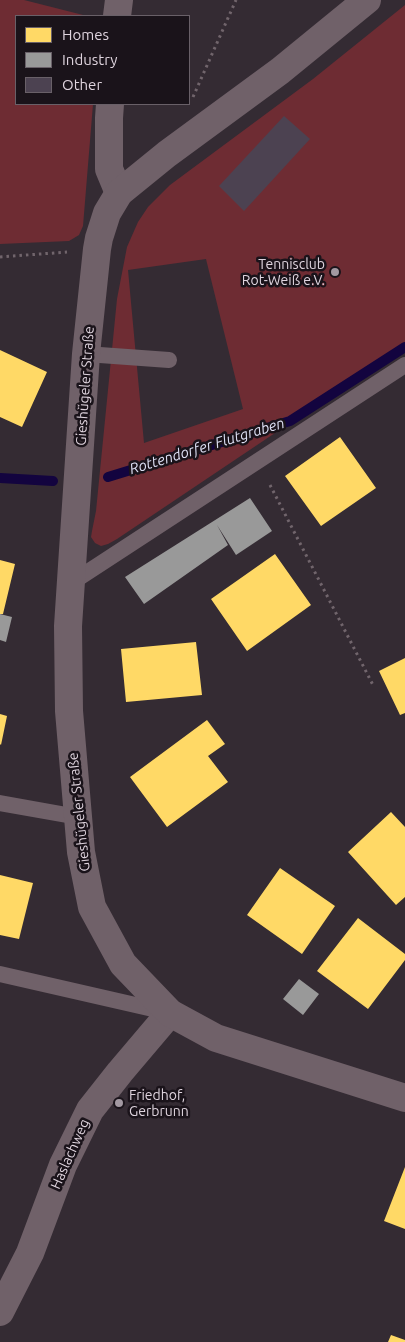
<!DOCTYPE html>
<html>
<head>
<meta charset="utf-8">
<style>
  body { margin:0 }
  #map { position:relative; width:405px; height:1342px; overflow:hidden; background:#342b33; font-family:Ubuntu,sans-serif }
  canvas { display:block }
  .legend { position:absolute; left:15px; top:15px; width:175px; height:90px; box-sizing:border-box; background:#1a131a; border:1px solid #696068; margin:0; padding:6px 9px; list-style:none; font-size:15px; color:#dfd4de }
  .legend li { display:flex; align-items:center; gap:10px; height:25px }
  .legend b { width:25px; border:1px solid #696068 }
</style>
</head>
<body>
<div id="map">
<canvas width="405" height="1342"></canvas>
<ul class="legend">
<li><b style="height:14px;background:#ffd966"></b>Homes</li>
<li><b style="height:14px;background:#999"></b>Industry</li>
<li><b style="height:14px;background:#4c4251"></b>Other</li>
</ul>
</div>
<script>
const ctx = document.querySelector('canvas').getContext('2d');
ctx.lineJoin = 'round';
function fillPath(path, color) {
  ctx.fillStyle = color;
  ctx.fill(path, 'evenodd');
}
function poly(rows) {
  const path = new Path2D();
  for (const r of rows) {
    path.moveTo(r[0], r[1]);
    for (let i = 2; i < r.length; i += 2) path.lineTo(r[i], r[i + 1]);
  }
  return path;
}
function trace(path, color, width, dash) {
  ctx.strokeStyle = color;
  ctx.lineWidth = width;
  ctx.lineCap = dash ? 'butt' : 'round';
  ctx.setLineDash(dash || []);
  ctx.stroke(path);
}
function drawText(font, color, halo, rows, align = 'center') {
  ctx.font = font + ' Ubuntu,sans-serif';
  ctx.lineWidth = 5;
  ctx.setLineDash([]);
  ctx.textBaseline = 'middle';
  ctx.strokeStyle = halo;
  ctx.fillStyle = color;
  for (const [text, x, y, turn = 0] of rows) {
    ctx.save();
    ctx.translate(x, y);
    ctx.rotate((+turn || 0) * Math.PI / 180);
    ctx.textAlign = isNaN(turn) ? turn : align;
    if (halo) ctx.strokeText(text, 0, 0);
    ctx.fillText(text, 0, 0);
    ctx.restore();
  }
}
const green = poly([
  [0,0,24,0,87,16,16,16,16,104,93,104,83,226,79,235,69,241,0,244],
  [405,5,405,347,354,380,117,539,108,544,101,546,95,543,91,537,92,531,96,511,117,299,127,247,138,222,148,207,170,185,313,79],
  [206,259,243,409,144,443,128,270]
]);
const homes = poly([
  [0,350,47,372,22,427,0,417],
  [340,437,376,488,321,526,285,476],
  [275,554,311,605,247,651,211,599],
  [0,560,15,564,3,614,0,614],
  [196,642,202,695,126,702,121,649],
  [405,658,405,713,400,715,379,671],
  [0,714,7,716,1,745,0,744],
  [207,720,225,744,208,756,228,782,167,827,130,777],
  [391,812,405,827,405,897,396,905,348,852],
  [280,868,335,906,302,954,247,915],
  [0,875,33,883,19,939,0,935],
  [358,918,405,954,405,960,368,1009,317,971],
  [405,1167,405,1229,384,1221],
  [391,1335,405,1340,405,1342,388,1342]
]);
const industry = poly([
  [250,498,272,531,236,555,217,525,228,545,144,604,125,577],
  [0,614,12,617,6,642,0,640],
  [299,979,319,994,303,1015,283,999]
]);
const stream = poly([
  [108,477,290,421,405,347],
  [0,478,53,481]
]);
const building = poly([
  [284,116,310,139,244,211,219,186]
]);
const path = poly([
  [193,97,236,0],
  [0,257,67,252],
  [270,485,374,687]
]);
const service = poly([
  [86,354,169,360],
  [71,583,405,365],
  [0,803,78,817],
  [0,974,166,1012]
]);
const minor = poly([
  [117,16,119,0],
  [110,104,109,118,109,169,119,193],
  [0,1312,30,1253,63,1165,90,1110,120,1072,170,1013]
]);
const tertiary = poly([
  [367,0,280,71,167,154,119,193,107,213,99,238,97,249,86,354,68,626,69,711,81,852,92,907,123,964,170,1013,216,1038,405,1098]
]);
const markers = [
  [335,272,5,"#a399a2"],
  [119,1103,5,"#a399a2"]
];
const poiNames = [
  ["Tennisclub",325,264],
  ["Rot-Weiß e.V.",325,280],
  ["Friedhof,",129,1095,"left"],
  ["Gerbrunn",129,1111,"left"]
];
const streetNames = [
  ["Gieshügeler Straße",85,386,-86],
  ["Gieshügeler Straße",79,812,-96],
  ["Haslachweg",70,1154,-66]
];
const waterNames = [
  ["Rottendorfer Flutgraben",207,446,-17]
];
fillPath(green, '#6e2c33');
fillPath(homes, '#ffd966');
fillPath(industry, '#999');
trace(stream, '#13043f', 10);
fillPath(building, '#4c4251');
trace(path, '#71656c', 3, [2.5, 4]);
trace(service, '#706169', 16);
trace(minor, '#706169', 28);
trace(tertiary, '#706169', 28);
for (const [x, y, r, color] of markers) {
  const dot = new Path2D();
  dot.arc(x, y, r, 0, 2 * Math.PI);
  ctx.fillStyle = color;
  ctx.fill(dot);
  trace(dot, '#1a131a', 2);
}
drawText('14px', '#dfd4de', '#1a131a', poiNames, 'right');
drawText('14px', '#dfd4de', '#1a131a', streetNames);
drawText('italic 15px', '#dddff3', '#1a131a', waterNames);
</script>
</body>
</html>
